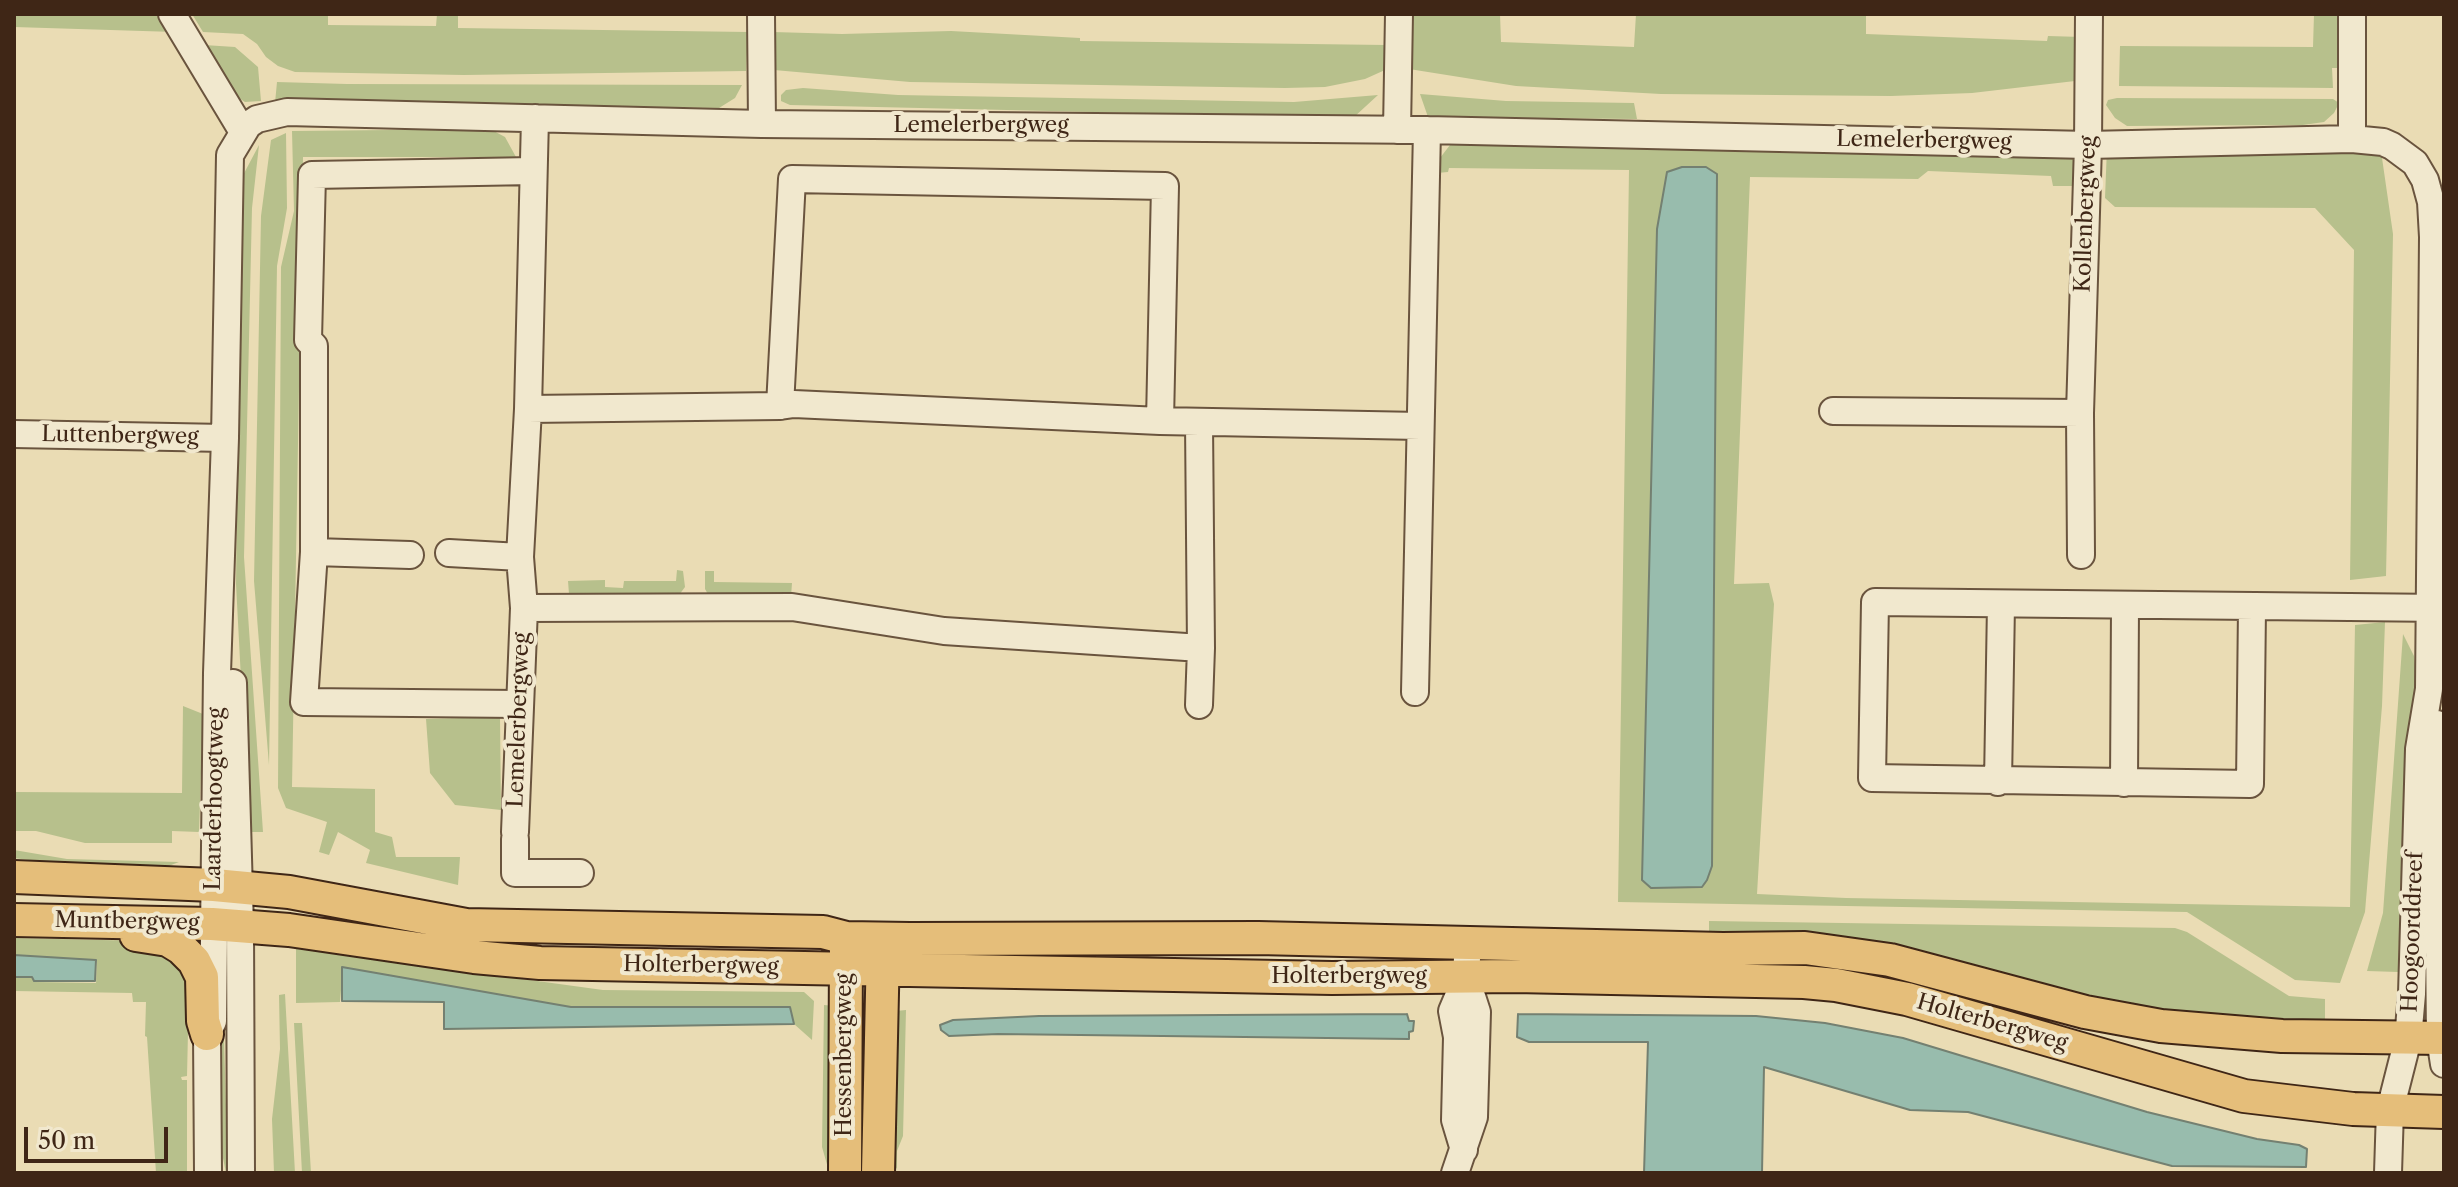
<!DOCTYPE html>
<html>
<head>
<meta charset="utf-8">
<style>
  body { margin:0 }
  #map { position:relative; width:2458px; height:1187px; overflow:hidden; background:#eadcb4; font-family:"Libre Caslon Text",serif }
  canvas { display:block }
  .frame { position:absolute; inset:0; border:16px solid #3f2616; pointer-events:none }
  .scale { position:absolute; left:24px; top:1127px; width:144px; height:36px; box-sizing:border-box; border:4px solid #3f2616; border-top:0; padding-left:10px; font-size:24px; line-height:28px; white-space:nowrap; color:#3f2616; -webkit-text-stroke:6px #f1e8ce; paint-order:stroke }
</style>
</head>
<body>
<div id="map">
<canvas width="2458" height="1187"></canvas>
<div class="frame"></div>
<div class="scale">50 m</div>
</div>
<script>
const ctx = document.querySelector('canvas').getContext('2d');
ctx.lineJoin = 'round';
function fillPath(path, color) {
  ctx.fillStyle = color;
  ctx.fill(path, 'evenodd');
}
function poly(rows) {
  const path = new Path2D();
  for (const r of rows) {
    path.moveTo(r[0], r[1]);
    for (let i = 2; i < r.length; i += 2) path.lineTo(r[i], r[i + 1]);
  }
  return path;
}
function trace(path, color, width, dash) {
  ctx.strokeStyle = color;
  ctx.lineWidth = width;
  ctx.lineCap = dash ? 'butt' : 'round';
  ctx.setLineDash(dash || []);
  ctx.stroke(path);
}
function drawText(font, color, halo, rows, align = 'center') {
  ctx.font = font + ' "Libre Caslon Text",serif';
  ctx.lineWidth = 8;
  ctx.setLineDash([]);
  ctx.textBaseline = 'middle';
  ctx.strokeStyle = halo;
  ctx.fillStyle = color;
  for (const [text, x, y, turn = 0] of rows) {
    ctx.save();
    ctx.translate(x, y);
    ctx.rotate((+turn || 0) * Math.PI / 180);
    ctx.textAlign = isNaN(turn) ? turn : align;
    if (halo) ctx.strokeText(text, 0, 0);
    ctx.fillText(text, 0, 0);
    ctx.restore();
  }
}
const green = poly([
  [14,14,165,14,175,32,14,27],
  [192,14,328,14,328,25,436,26,437,14,458,14,458,28,748,32,746,71,464,75,295,72,278,66,266,57,257,44,243,34,203,32],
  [1410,14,1500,14,1501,42,1634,47,1636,14,1866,14,1866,34,2047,41,2048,36,2082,37,2079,75,2075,81,1972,93,1891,96,1661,94,1516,86,1409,69],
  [2314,14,2340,14,2340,68,2332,68,2333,88,2119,86,2120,46,2313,47],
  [951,31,1080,38,1080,41,1386,45,1385,70,1365,79,1325,87,1285,88,910,82,774,70,773,32,842,34],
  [204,45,235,47,258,67,261,101,245,102,230,92],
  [277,82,347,84,742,85,735,98,719,108,275,103],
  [803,88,898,95,1294,102,1378,95,1353,118,790,105,781,101,781,95,786,90],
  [1420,94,1506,101,1634,103,1637,119,1428,117],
  [2117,98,2333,99,2339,103,2334,113,2324,122,2303,125,2127,126,2115,118,2106,105,2108,100],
  [490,129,505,137,516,157,303,157,292,787,375,789,375,832,392,837,396,857,460,857,458,885,366,863,370,850,338,832,329,855,319,852,327,822,286,808,278,788,281,267,294,211,292,131],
  [286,133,287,208,277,266,269,765,254,581,261,216,271,140],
  [1462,141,2080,149,2080,186,2053,186,2051,176,1928,171,1918,179,1750,177,1734,584,1769,583,1774,604,1757,894,1846,898,2350,907,2355,625,2385,622,2382,706,2365,912,2340,983,2295,980,2187,912,1618,902,1629,170,1449,168,1448,172,1437,173,1440,158,1450,145],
  [1705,167,1717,175,1712,866,1707,880,1702,887,1651,888,1642,880,1657,229],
  [259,145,252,208,244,557,263,832,249,832,236,584,241,179],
  [2107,147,2381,151,2393,234,2386,576,2350,580,2354,250,2315,208,2115,207,2105,198],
  [677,570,683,571,685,587,679,595,569,594,568,581,605,580,605,587,623,588,624,581,676,581],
  [705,571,714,571,714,582,792,583,791,597,709,596,705,589],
  [2403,634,2414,656,2417,682,2402,846,2398,972,2367,971,2383,913],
  [183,706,203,714,199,832,172,831,172,843,85,843,36,831,14,831,14,792,182,793],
  [500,717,501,810,455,805,430,773,426,719],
  [14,850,67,859,179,862,166,867,79,867,14,858],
  [1709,921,2175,928,2187,932,2289,996,2325,999,2325,1026,2196,1020,1774,935,1709,932],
  [14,938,146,941,183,959,195,1012,188,1032,187,1076,181,1077,182,1080,187,1080,187,1173,156,1173,147,1037,145,1036,146,1002,133,1002,132,993,14,991,14,977,33,977,35,982,96,983,97,961,14,955],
  [296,948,603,990,804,992,814,1001,812,1040,794,1024,790,1007,571,1007,343,967,340,1002,296,1003],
  [285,994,295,1173,274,1173,272,1119,280,1049,279,995],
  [220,1005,223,1005,228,1173,226,1173,219,1138],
  [824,1005,836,1006,838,1150,828,1168,822,1147],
  [906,1010,903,1136,897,1151,897,1169,885,1153,896,1011],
  [294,1023,302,1023,311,1173,302,1173]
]);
const water = poly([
  [1682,167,1706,167,1717,174,1712,866,1707,880,1702,887,1651,888,1642,880,1657,229,1667,172,1682,167],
  [14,955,96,960,95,981,34,981,32,977,14,977,14,955],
  [342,967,571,1007,790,1007,794,1024,444,1029,444,1002,342,1001,342,967],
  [1407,1014,1409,1021,1414,1021,1413,1031,1409,1032,1409,1039,998,1034,949,1036,941,1030,940,1025,953,1020,1039,1016,1407,1014],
  [1518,1014,1756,1016,1825,1023,1903,1038,2147,1112,2257,1139,2299,1145,2307,1149,2306,1167,2172,1166,1968,1112,1910,1110,1764,1067,1762,1173,1644,1173,1648,1042,1529,1042,1517,1037,1518,1014]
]);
const minor = poly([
  [172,14,243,132],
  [761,14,762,124],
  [1397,130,1399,14],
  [2352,139,2352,14],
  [780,406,792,179,1165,186,1160,421],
  [528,409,780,406,794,404,1160,421,1420,426],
  [1833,411,2080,413],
  [14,434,225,438],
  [314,552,314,346,308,340,312,175,533,171],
  [449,553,520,557],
  [410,555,314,552,304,702,519,704],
  [2081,555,2080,413,2088,145,2089,14],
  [524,608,792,607,944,631,1201,648],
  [2252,608,2250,784,1872,778,1875,602,2444,608],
  [233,683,240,927,241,1173],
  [1415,692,1427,130],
  [1199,705,1201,648,1199,422],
  [2437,724,2440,1038,2444,1064],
  [1998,782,2001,604],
  [2124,783,2125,607],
  [515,832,524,608,520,557,528,409,535,118],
  [515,839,515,873,580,873],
  [1464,1150,1455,1120,1457,1037,1452,1011,1466,978,1467,958],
  [208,1173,207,1034,213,1021,217,673,225,438,230,155,248,125,257,119,287,112,762,124,1427,130,2088,145,2352,139,2383,142,2392,146,2415,163,2425,180,2431,202,2433,237,2429,689,2419,749,2412,994,2408,1039,2390,1110,2388,1173],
  [1455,1173,1474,1117,1477,1012,1466,978]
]);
const major = poly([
  [14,877,214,885,289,892,466,925,823,932,846,938,910,939,1258,938,1723,949,1805,948,1890,960,2085,1012,2161,1026,2282,1036,2444,1038],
  [14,920,212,924,289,930,474,957,540,963,1332,978,1515,976,1804,982,1836,985,1907,999,2244,1096,2353,1109,2444,1112],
  [136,935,168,940,181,948,194,961,202,977,203,1021,207,1034],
  [845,1173,846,949],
  [878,1173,883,948]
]);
const streetNames = [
  ["Lemelerbergweg",981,126],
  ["Lemelerbergweg",1924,141,1],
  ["Kollenbergweg",2086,214,-88],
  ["Luttenbergweg",120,436,1],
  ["Lemelerbergweg",519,720,-88],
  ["Laarderhoogtweg",215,799,-89],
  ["Muntbergweg",127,922,1],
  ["Hoogoorddreef",2413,932,-88],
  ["Holterbergweg",701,966,1],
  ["Holterbergweg",1349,977],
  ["Holterbergweg",1992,1023,16],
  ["Hessenbergweg",845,1055,-90]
];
fillPath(green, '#b7c08c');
fillPath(water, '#98bcad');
trace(water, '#748071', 2);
trace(minor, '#6a543e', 30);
trace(major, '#3f2616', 36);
trace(minor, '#f1e8ce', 26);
trace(major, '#e5be7a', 32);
drawText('22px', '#3f2616', '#f1e8ce', streetNames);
</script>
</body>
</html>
